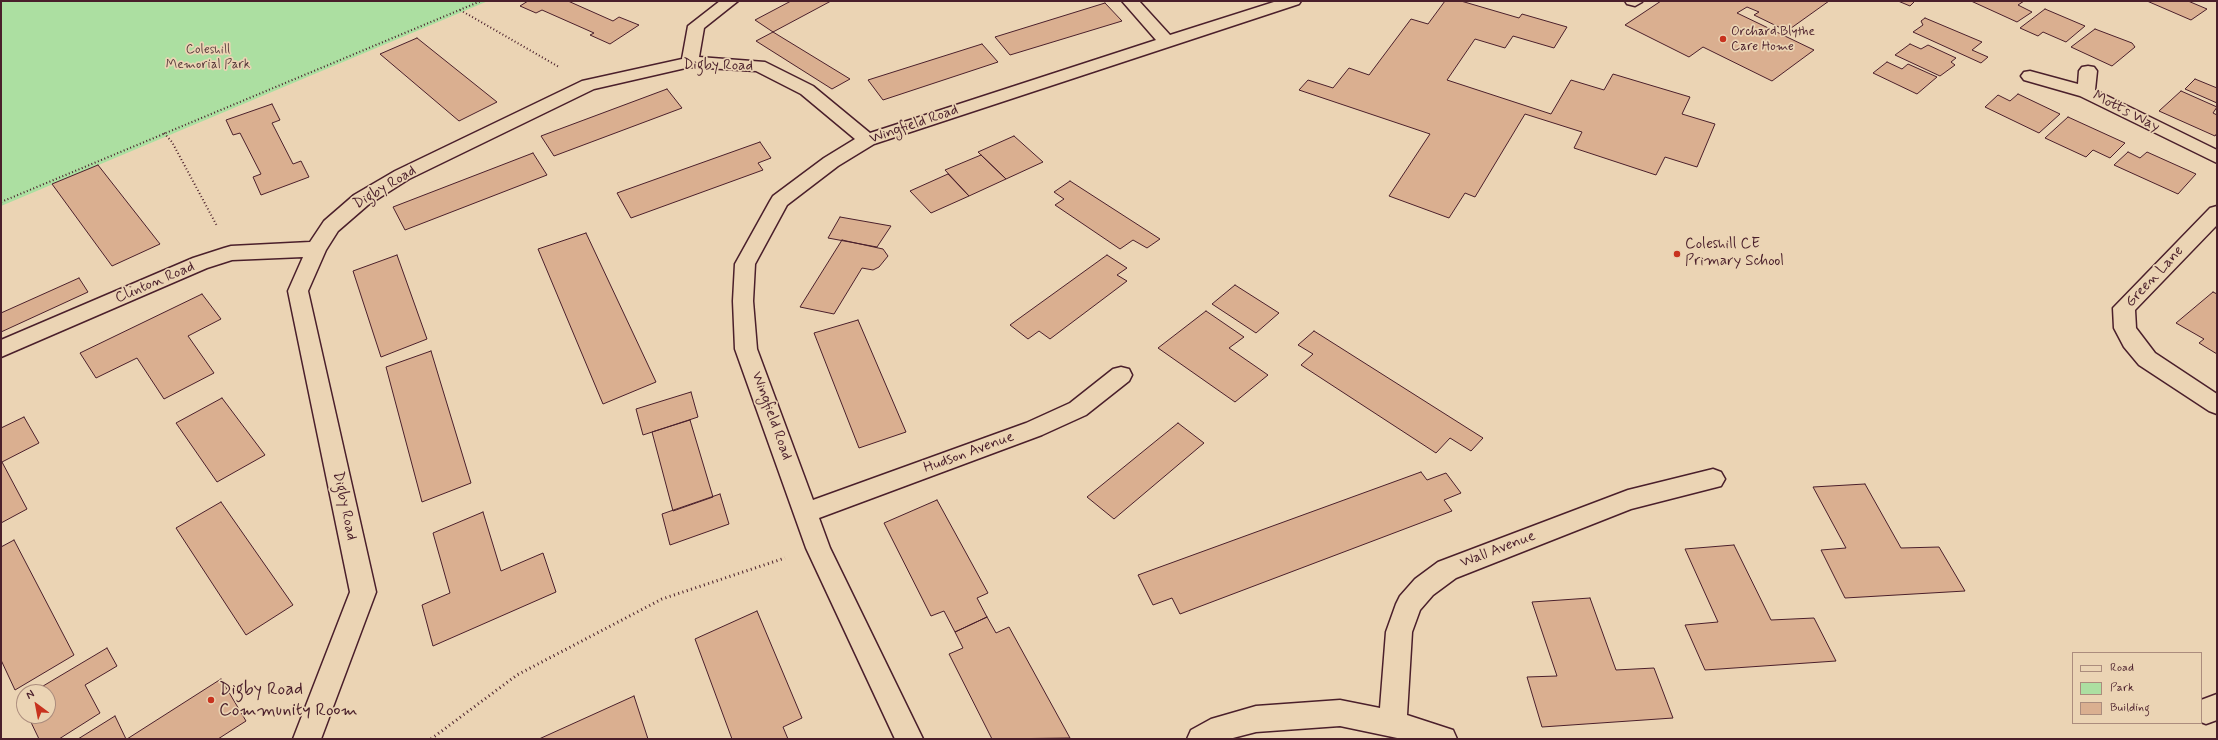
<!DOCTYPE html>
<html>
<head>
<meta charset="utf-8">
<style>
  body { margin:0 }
  #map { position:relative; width:2218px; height:740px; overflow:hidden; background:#ebd4b4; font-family:Mynerve,sans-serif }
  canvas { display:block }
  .frame { position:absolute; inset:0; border:2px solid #4a1f2b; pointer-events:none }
  .legend { position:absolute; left:2072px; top:652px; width:130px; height:72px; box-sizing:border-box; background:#ebd4b4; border:1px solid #ab8c7d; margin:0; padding:5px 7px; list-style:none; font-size:12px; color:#4a1f2b }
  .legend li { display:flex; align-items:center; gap:8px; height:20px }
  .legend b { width:20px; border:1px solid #ab8c7d }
  .north { position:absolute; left:16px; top:684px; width:40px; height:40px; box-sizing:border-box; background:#ebd4b4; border:1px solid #ab8c7d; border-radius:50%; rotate:328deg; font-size:11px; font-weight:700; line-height:16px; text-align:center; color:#4a1f2b }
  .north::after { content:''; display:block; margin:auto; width:14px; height:18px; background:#c8321e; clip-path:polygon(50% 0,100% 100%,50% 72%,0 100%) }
</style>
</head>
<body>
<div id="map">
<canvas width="2218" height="740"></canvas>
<div class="frame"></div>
<ul class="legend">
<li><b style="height:5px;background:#ebd4b4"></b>Road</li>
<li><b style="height:11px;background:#acdfa1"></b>Park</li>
<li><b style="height:11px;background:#daaf90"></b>Building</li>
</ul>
<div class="north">N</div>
</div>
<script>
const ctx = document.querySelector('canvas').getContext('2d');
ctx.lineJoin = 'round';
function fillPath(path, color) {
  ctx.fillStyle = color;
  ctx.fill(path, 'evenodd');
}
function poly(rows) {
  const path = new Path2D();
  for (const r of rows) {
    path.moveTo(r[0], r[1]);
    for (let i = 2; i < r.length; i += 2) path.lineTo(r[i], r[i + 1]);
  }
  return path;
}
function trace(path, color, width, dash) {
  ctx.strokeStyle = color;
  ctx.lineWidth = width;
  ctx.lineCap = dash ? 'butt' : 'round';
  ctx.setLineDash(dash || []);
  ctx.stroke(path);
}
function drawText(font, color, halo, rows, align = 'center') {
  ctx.font = font + ' Mynerve,sans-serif';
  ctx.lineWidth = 3.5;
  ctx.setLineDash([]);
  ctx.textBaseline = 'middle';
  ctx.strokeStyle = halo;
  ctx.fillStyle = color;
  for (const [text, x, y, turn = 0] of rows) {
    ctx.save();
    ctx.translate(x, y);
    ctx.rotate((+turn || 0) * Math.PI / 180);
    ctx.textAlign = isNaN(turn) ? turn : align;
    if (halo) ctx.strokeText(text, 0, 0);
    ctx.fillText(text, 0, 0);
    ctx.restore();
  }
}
const green = poly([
  [1,1,488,1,1,206]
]);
const building = poly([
  [528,1,568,1,613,21,619,17,639,25,610,44,590,35,594,33,542,10,536,13,520,6,528,1],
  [791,1,831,1,773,32,755,20,791,1],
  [1445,1,1461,1,1519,18,1522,14,1567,27,1554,48,1513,36,1505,48,1475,39,1447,80,1551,114,1571,80,1604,90,1613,74,1690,97,1682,114,1715,124,1697,167,1665,157,1656,175,1574,148,1582,132,1525,114,1475,197,1465,193,1449,218,1389,196,1430,134,1299,90,1308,80,1333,88,1349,68,1369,75,1411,19,1428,24,1445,1],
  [1661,1,1829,1,1787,31,1754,15,1759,12,1747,7,1737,13,1814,50,1772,81,1703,47,1689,57,1625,25,1661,1],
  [1898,1,1915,1,1910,6,1898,1],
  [1971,1,2024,1,2018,5,2032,12,2017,22,1971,1],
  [2147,1,2188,1,2207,9,2191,20,2147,1],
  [1105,3,1122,21,1010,55,995,37,1105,3],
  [2045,9,2085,26,2066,42,2043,32,2038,36,2020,28,2045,9],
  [1925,18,1982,42,1972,50,1988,57,1981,63,1913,32,1923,25,1921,21,1925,18],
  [2095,29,2132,43,2135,47,2112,66,2071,47,2095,29],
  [773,32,850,79,832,89,756,41,773,32],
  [417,38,497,102,459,121,380,54,417,38],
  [982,44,998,62,883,100,868,80,982,44],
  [1910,44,1921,49,1928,45,1956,58,1951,62,1955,65,1940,76,1895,55,1910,44],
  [1887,62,1902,69,1908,64,1937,77,1917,94,1873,73,1887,62],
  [2195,79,2217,88,2217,103,2185,89,2195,79],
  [667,89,682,108,554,156,541,136,667,89],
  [2181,91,2217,107,2213,113,2217,115,2217,133,2215,136,2159,111,2181,91],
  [2018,94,2060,114,2039,133,1985,107,1998,95,2010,101,2018,94],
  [272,104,280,120,272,123,293,164,301,161,309,177,261,195,253,177,261,174,240,133,233,135,226,120,272,104],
  [2068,117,2125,143,2110,158,2093,150,2086,157,2045,138,2068,117],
  [1014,136,1043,162,1006,179,978,152,1014,136],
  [760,142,771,158,758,163,763,170,631,218,617,193,760,142],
  [2128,152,2140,158,2147,152,2196,174,2178,194,2114,165,2128,152],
  [533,153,547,175,405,230,393,207,533,153],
  [981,155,1006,179,969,196,945,170,981,155],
  [98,165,160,244,112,266,52,184,98,165],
  [948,174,969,196,931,213,910,191,948,174],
  [1070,181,1160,239,1147,248,1133,240,1120,249,1055,205,1064,199,1054,192,1070,181],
  [840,217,891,226,877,247,828,238,840,217],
  [586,233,656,382,603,404,538,249,586,233],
  [842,240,883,249,888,256,879,267,873,270,862,268,834,314,800,307,842,240],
  [397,255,427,339,381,357,353,271,397,255],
  [1107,255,1127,268,1117,275,1127,281,1050,339,1039,331,1028,339,1010,325,1107,255],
  [79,278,88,292,1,332,1,313,79,278],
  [1235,285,1279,313,1256,333,1212,304,1235,285],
  [2213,292,2217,294,2217,354,2199,343,2204,339,2176,323,2213,292],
  [202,294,221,319,188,336,214,373,164,399,137,358,96,378,80,353,202,294],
  [1206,311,1244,337,1229,348,1268,375,1235,402,1158,348,1206,311],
  [858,320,906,432,859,448,814,333,858,320],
  [1314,331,1483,438,1471,451,1450,438,1436,453,1301,365,1313,354,1298,345,1314,331],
  [431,351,471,483,422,502,386,367,431,351],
  [691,392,698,417,643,435,636,409,691,392],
  [222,398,265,455,217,482,176,423,222,398],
  [24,417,39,443,2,462,27,509,1,523,1,428,24,417],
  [690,420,713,497,673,511,652,432,690,420],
  [1178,423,1204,443,1114,519,1087,497,1178,423],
  [1421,472,1427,480,1446,473,1461,493,1444,500,1452,511,1180,614,1172,598,1153,605,1138,575,1421,472],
  [1865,484,1901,548,1939,547,1965,591,1845,598,1821,550,1846,548,1813,487,1865,484],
  [720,494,729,524,670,545,662,514,720,494],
  [937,500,988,593,977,598,987,617,955,632,944,611,931,616,884,523,937,500],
  [221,502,293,605,246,635,176,528,221,502],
  [483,512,501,571,543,553,556,592,433,646,422,605,450,593,433,533,483,512],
  [14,540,74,655,15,690,1,660,1,547,14,540],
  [1734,545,1771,620,1814,618,1836,661,1705,670,1685,625,1718,622,1685,549,1734,545],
  [1590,598,1616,670,1654,668,1673,718,1542,727,1527,677,1557,676,1532,602,1590,598],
  [757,611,802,718,783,727,788,739,732,739,695,639,757,611],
  [987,617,996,633,1009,627,1070,738,992,739,949,654,963,648,955,632,987,617],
  [107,648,117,666,85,685,100,713,59,739,39,739,28,716,48,716,48,692,33,692,107,648],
  [221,679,246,721,218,739,127,739,221,679],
  [634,696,648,739,539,739,634,696],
  [115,716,126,739,78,739,115,716]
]);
const pathFar1 = poly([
  [460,10,559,67],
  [164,133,172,142,217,226],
  [1,202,481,1]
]);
const path = poly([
  [431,739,517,675,662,599,785,558]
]);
const lane = poly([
  [1625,1,1641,1,1642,2,1635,6,1627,4,1625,1]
]);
const street = poly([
  [720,1,738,1,704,28,699,57,765,62,813,86,870,133,1156,40,1122,1,1139,1,1170,35,1277,1,1301,1,1299,4,874,144,838,166,787,205,755,264,753,301,757,349,813,500,1026,423,1070,403,1113,369,1121,367,1129,369,1132,375,1129,381,1086,415,1042,435,819,518,830,548,923,739,895,739,806,548,735,349,733,301,735,264,770,201,773,196,824,158,855,139,801,94,756,71,690,67,594,89,409,179,368,205,338,231,326,250,308,291,376,592,321,739,293,739,350,592,288,291,303,257,232,260,207,268,1,357,1,340,193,258,224,248,231,246,310,242,324,221,354,195,395,171,582,81,682,59,688,26,720,1],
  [2088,66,2094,67,2097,71,2095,90,2217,150,2217,163,2080,96,2024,80,2021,76,2024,72,2030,71,2078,84,2079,71,2082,67,2088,66],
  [2217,206,2217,225,2135,310,2136,328,2155,353,2217,394,2217,414,2209,411,2139,365,2124,347,2114,328,2113,308,2210,208,2217,206],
  [1713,469,1721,472,1725,479,1721,486,1631,509,1456,578,1433,595,1420,610,1412,632,1407,715,1453,730,1457,739,1402,739,1340,726,1256,732,1229,739,1187,739,1191,730,1211,719,1256,706,1340,700,1380,708,1386,632,1396,604,1400,596,1415,579,1438,562,1628,490,1713,469],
  [2217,694,2217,720,2206,724,2201,722,2201,700,2217,694]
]);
const markers = [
  [1723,39,4,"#c8321e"],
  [1677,254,4,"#c8321e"],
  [211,700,4,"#c8321e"]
];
const farPoinames = [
  ["Orchard Blythe",1731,32],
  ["Care Home",1731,47]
];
const farParknames = [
  ["Coleshill",208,50],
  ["Memorial Park",208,65]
];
const streetNames = [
  ["Digby Road",718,66,1],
  ["Motts Way",2126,112,27],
  ["Wingfield Road",914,125,-19],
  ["Digby Road",385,188,-31],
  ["Green Lane",2155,277,-47],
  ["Clinton Road",155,283,-23],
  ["Wingfield Road",771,416,70],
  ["Hudson Avenue",969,453,-20],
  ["Digby Road",344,506,78],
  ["Wall Avenue",1498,550,-21]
];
const poiNames = [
  ["Coleshill CE",1685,245],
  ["Primary School",1685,262]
];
const nearPoinames = [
  ["Digby Road",219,690],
  ["Community Room",219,711]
];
fillPath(green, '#acdfa1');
fillPath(building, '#daaf90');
trace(building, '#4a1f2b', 1);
trace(lane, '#4a1f2b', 3);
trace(street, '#4a1f2b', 3);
trace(pathFar1, '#4a1f2b', 2, [1, 2.5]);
trace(path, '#4a1f2b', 3, [1, 3.5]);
fillPath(lane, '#ebd4b4');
fillPath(street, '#ebd4b4');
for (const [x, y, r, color] of markers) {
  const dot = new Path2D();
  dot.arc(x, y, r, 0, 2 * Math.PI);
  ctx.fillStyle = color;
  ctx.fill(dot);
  trace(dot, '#ebd4b4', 1.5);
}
drawText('13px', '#4a1f2b', '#ebd4b4', farPoinames, 'left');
drawText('13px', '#593c3d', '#ebd4b4', farParknames);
drawText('15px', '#4a1f2b', '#ebd4b4', streetNames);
drawText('15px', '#4a1f2b', '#ebd4b4', poiNames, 'left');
drawText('18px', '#4a1f2b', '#ebd4b4', nearPoinames, 'left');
</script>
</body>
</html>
